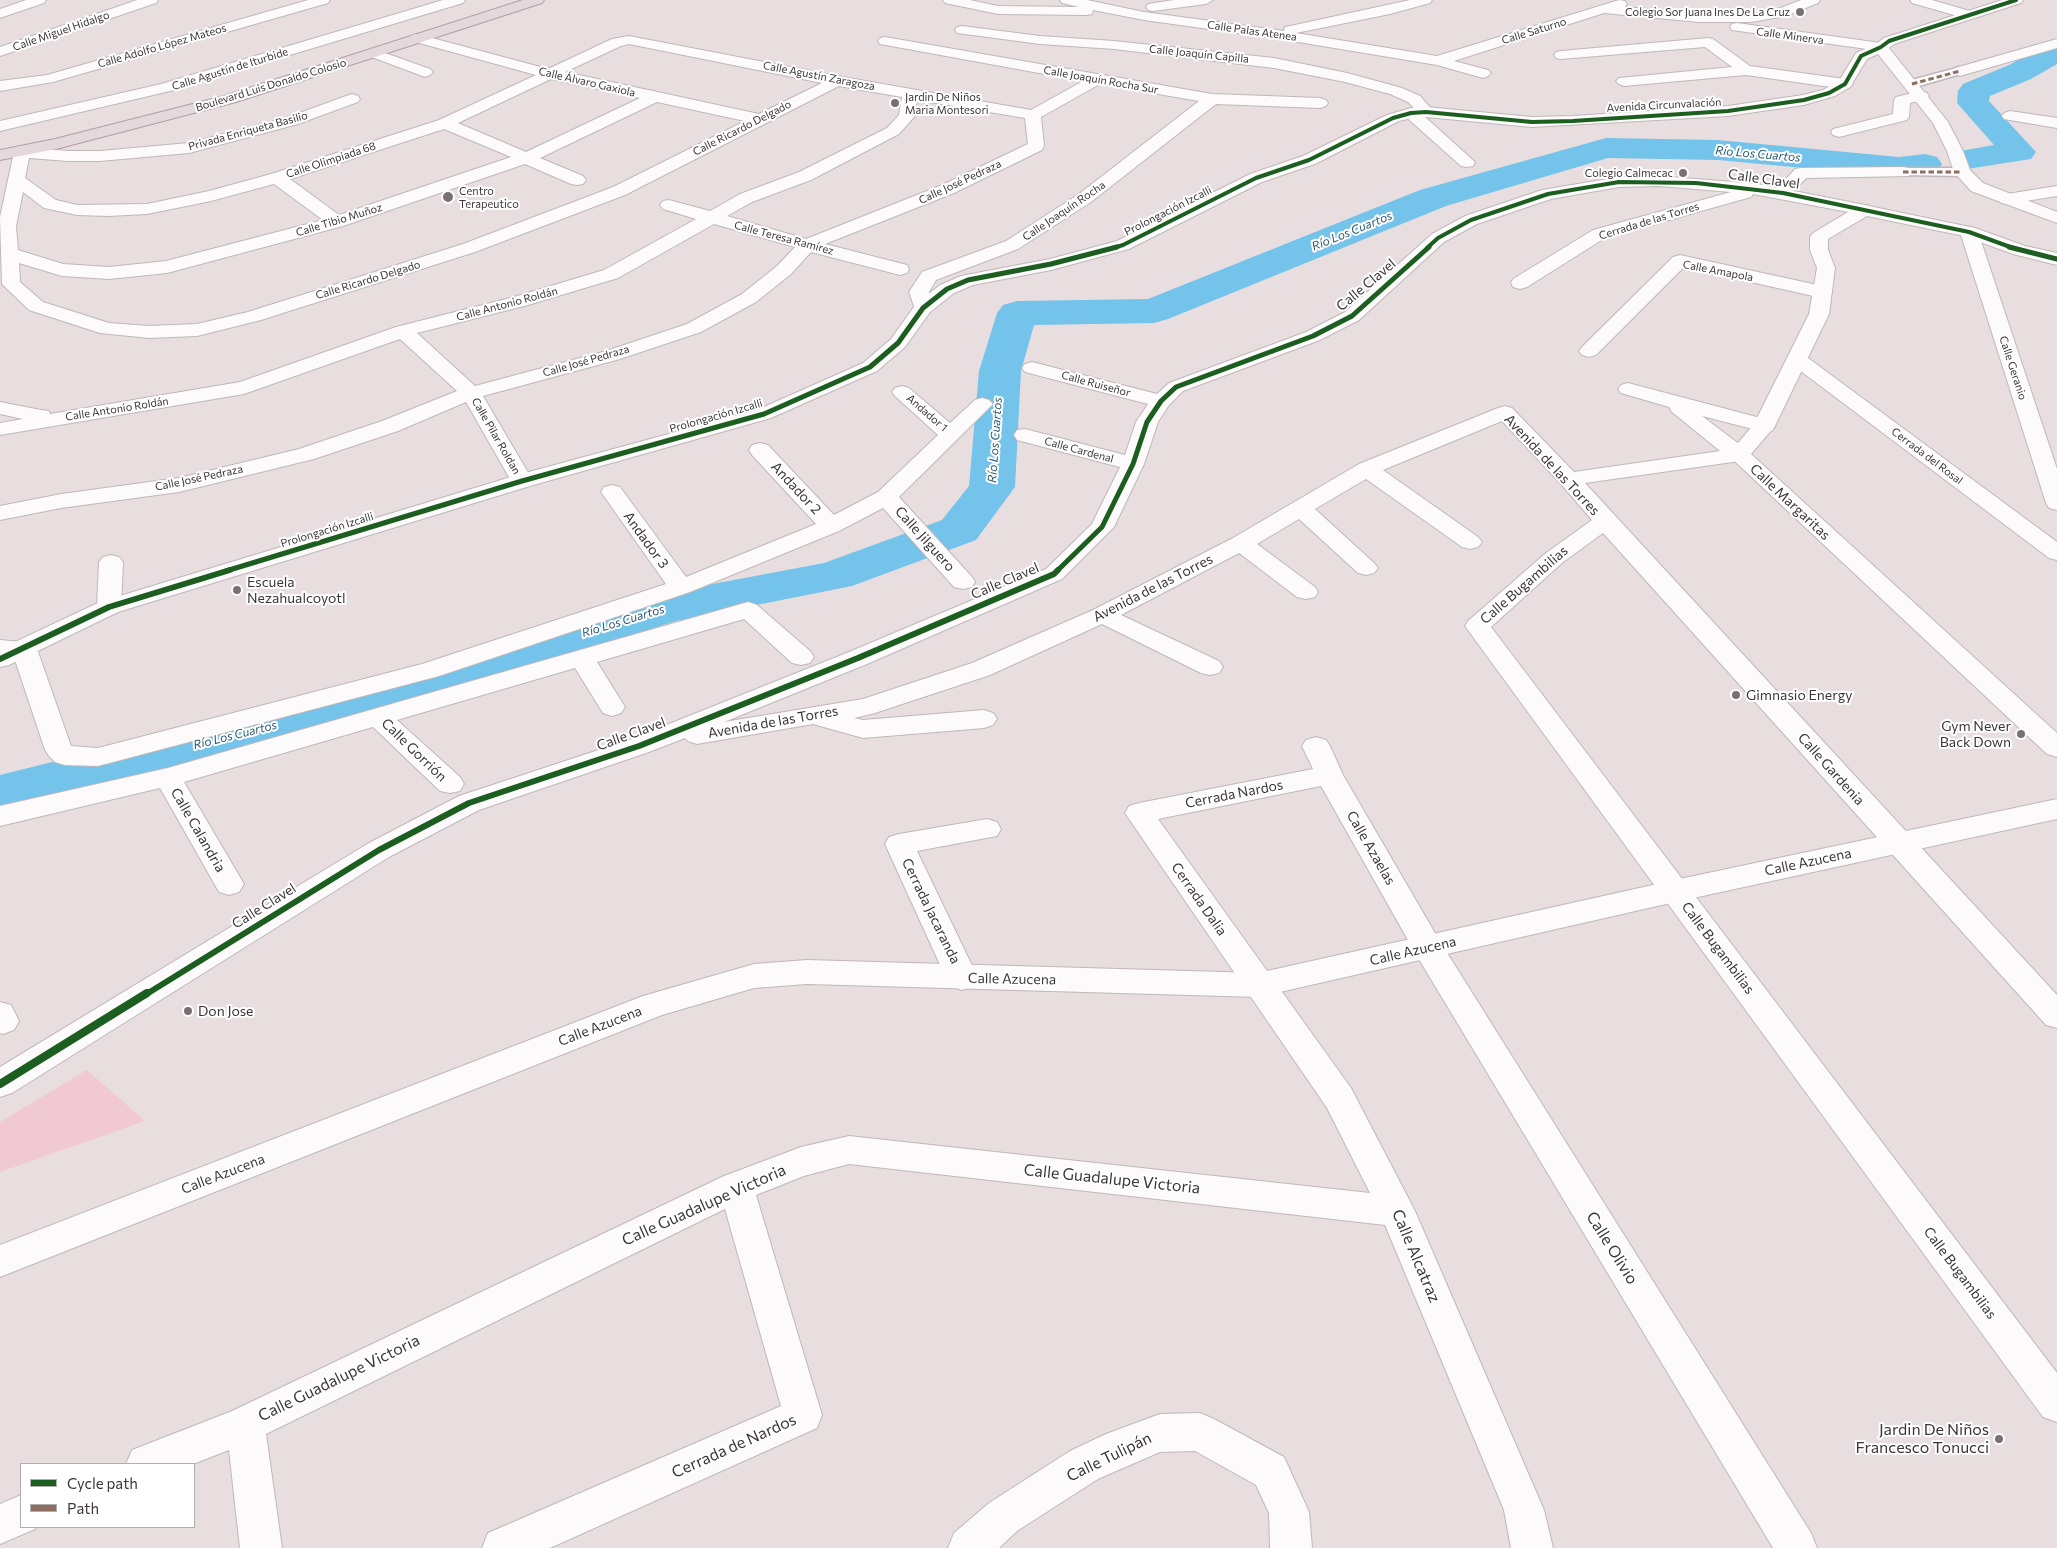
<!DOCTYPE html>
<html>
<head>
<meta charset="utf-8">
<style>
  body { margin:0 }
  #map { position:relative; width:2057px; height:1548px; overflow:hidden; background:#e8dee0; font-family:Commissioner,sans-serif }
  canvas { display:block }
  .legend { position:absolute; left:20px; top:1463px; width:175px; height:65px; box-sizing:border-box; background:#fff; border:1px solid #b1aeaf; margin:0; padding:6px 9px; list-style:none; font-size:15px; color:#3d3537 }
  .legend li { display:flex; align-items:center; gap:10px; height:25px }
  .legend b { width:25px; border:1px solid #b1aeaf }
</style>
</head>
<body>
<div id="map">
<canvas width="2057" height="1548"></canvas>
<ul class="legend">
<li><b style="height:6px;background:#1b5e20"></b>Cycle path</li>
<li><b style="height:6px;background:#8d6e63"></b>Path</li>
</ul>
</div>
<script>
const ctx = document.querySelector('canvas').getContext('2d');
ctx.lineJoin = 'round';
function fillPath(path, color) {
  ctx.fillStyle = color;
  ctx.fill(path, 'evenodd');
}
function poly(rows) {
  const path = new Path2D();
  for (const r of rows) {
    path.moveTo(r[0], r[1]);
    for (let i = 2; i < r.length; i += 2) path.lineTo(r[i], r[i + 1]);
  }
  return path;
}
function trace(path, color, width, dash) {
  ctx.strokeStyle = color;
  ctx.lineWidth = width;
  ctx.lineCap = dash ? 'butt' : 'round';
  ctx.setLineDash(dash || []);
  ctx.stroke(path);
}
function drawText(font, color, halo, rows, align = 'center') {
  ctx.font = font + ' Commissioner,sans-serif';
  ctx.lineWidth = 4;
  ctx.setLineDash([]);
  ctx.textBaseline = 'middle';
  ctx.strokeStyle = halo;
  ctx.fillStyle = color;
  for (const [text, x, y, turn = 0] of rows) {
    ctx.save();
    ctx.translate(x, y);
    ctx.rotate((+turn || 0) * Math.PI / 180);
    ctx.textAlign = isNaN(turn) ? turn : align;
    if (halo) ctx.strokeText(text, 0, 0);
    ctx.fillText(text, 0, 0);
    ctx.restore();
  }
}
const green = poly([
  [87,1070,145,1121,0,1172,0,1122]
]);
const river = poly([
  [2049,46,2057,46,2057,64,2031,79,1990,96,1989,101,2036,152,2031,159,1967,169,1955,166,1950,159,1955,152,1994,145,1957,103,1958,91,1963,84,2009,65,2038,49,2049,46],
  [1606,138,1718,140,1899,157,1925,154,1937,157,1942,164,1937,171,1899,177,1718,160,1608,158,1446,206,1168,319,1154,323,1034,325,1021,371,1015,487,976,540,852,586,676,621,376,716,0,815,0,775,345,689,649,596,824,563,942,520,969,486,979,371,997,313,1003,305,1017,301,1148,299,1420,190,1606,138]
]);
const pedestrian = poly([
  [1960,67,1964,69,1966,71,1964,73,1912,88,1906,84,1908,81,1960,67],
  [1903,168,1962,168,1969,172,1962,176,1898,175,1896,172,1903,168]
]);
const minor = poly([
  [26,0,46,0,44,3,0,18,0,9,26,0],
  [137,0,158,0,156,3,0,56,0,47,137,0],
  [308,0,330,0,328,3,53,82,0,91,0,81,47,75,308,0],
  [443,0,465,0,463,3,170,91,0,131,0,121,161,84,443,0],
  [943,0,970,0,998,6,1079,7,1062,3,1060,0,1087,0,1144,12,1284,31,1285,27,1290,26,1410,0,1432,0,1430,3,1390,14,1296,33,1437,56,1619,0,1625,1,1627,4,1625,7,1699,14,1751,14,1778,9,1801,0,1820,0,1818,3,1786,16,1751,22,1699,22,1604,13,1454,61,1488,70,1491,73,1488,76,1483,78,1437,65,1274,38,1144,20,1093,10,1092,14,1087,15,998,14,945,3,943,0],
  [1174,0,1213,0,1206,4,1153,11,1148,10,1146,7,1148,4,1174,0],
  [1910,0,1932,0,1973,12,1975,15,1973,18,1968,19,1912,3,1910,0],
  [1737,23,1881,43,1886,44,1888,47,1886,50,1881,51,1732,30,1730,27,1732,24,1737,23],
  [962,26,1040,36,1114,41,1274,58,1347,73,1402,88,1420,96,1434,112,1432,115,1424,116,1475,162,1473,166,1467,167,1461,166,1405,116,1403,113,1405,110,1415,109,1408,102,1390,94,1345,82,1274,68,1114,49,1040,44,957,33,955,30,957,27,962,26],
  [417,34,548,69,612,39,629,36,837,76,1031,110,1083,81,880,44,878,41,880,38,885,37,1212,94,1320,98,1326,100,1328,103,1326,106,1320,108,1216,104,1091,202,1018,249,936,280,929,292,933,308,930,312,923,314,916,312,909,292,922,272,1006,241,1079,194,1199,101,1100,84,1041,117,1044,146,1042,150,954,193,825,244,907,265,909,269,907,273,900,275,811,252,791,274,756,302,701,332,620,359,483,396,533,481,530,486,522,488,514,486,466,402,398,431,314,459,179,492,61,508,0,520,0,506,61,494,179,478,299,449,382,421,457,391,400,339,244,394,0,435,0,423,23,419,0,414,0,402,41,410,49,411,50,414,240,382,396,327,514,297,604,270,696,219,663,209,660,205,663,201,669,200,710,211,740,194,799,172,887,128,899,115,902,97,839,86,625,195,475,252,261,320,197,336,149,338,100,333,29,310,2,284,0,217,14,152,16,148,22,147,68,151,100,151,189,143,286,118,346,96,352,94,358,96,360,99,358,102,298,124,189,153,100,161,68,161,29,158,25,178,56,200,77,205,147,204,209,191,271,174,439,120,536,75,412,41,410,38,412,35,417,34],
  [629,44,822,83,759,114,565,72,621,46,629,44],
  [551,79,640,98,526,152,458,123,551,79],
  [917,100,1025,118,1028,144,942,185,806,239,727,216,752,202,811,180,899,134,915,116,917,100],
  [657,102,745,121,613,187,463,244,248,312,197,324,149,326,109,323,43,302,20,282,19,263,62,276,109,279,167,273,343,226,525,164,571,184,577,185,583,184,586,180,583,176,540,158,657,102],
  [444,129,511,157,339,215,290,179,444,129],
  [274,184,323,220,166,261,109,267,63,264,18,250,16,226,23,192,44,208,77,215,108,216,147,214,211,201,274,184],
  [714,224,795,247,777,266,742,294,687,324,606,351,475,386,417,333,528,305,618,278,714,224],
  [1708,38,1713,39,1750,66,1845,79,1850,81,1853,84,1850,87,1845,89,1746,75,1624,86,1619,84,1616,81,1619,78,1732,67,1705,47,1561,59,1556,58,1554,55,1556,52,1561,51,1708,38],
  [2057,39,2057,48,1960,76,1955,74,1952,71,1955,68,2057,39],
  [374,49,430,69,433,72,430,75,425,77,369,56,367,53,369,50,374,49],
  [1921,91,1927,93,1929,96,1927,99,1910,103,1909,117,1907,120,1839,137,1833,135,1831,132,1833,129,1893,114,1894,100,1896,97,1921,91],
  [2010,111,2057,118,2057,128,2004,119,2002,116,2004,113,2010,111],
  [1903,167,1909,168,1911,172,1909,176,1806,178,1794,191,1870,206,1873,210,1870,214,1864,215,1753,194,1751,197,1605,238,1527,287,1520,289,1513,287,1511,283,1513,279,1593,230,1731,192,1659,186,1619,187,1551,199,1477,224,1444,242,1359,320,1320,340,1183,391,1169,405,1158,422,1144,464,1114,527,1062,579,867,664,724,722,863,699,972,663,1093,610,1233,538,1359,464,1498,408,1505,406,1512,408,1574,472,1720,451,1672,412,1669,407,1621,393,1618,389,1621,385,1628,383,1772,421,1775,426,1772,431,1764,432,1702,416,1747,450,1750,455,1747,460,1585,483,2057,995,2057,1028,2046,1025,1603,533,1562,563,1491,627,2057,1373,2057,1422,2043,1417,1465,626,1468,621,1546,553,1592,520,1561,484,1502,421,1383,470,1478,537,1482,542,1478,547,1470,549,1462,547,1366,479,1315,509,1374,563,1378,568,1374,573,1366,575,1358,573,1299,519,1257,544,1315,587,1318,592,1315,597,1306,599,1297,597,1239,553,1121,615,1219,661,1223,667,1219,673,1210,675,1201,673,1102,624,990,675,875,713,854,718,863,720,984,710,993,713,997,719,993,725,984,728,863,738,813,724,697,744,688,741,685,738,649,752,479,810,389,857,12,1093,0,1097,0,1067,369,843,459,796,629,740,849,652,1046,569,1092,524,1120,467,1017,440,1014,435,1017,430,1025,429,1125,455,1136,422,1148,404,1025,372,1022,368,1025,364,1032,362,1157,394,1169,383,1306,332,1345,312,1432,234,1465,216,1542,190,1619,177,1659,176,1758,184,1778,188,1795,169,1801,168,1903,167],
  [2057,186,2057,196,2007,204,2001,203,1998,199,2001,195,2007,194,2057,186],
  [1969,227,1975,228,1978,232,2057,469,2057,510,2049,508,2046,503,1960,232,1963,228,1969,227],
  [1680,255,1822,286,1829,288,1832,292,1829,296,1822,298,1684,267,1596,355,1589,357,1582,355,1579,351,1582,347,1673,257,1680,255],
  [1797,353,1804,355,2057,542,2057,560,2049,558,1790,363,1787,359,1790,355,1797,353],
  [902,386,909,388,950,423,975,400,982,398,989,400,993,404,899,497,972,577,975,582,972,587,963,589,954,587,883,508,839,531,690,592,439,676,98,766,65,765,55,762,49,756,45,750,14,657,0,656,0,640,33,643,37,649,71,746,98,748,422,664,666,584,601,492,604,487,612,485,620,487,686,577,816,524,752,455,749,450,752,445,760,443,768,445,834,515,878,492,938,435,895,396,892,392,895,388,902,386],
  [111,555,119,557,123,562,121,607,118,612,109,614,100,612,97,607,99,562,103,557,111,555],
  [748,602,757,605,810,651,814,657,810,663,801,665,792,663,744,619,597,662,625,707,621,713,612,716,603,713,575,668,397,720,460,777,464,784,460,791,450,793,440,791,373,727,184,782,244,884,239,892,229,895,219,892,160,788,0,826,0,806,168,768,748,602],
  [1316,737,1326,740,1330,746,1343,775,1439,940,1811,1533,1817,1548,1773,1548,1417,956,1321,786,1158,819,1351,1088,1415,1211,1544,1510,1553,1548,1511,1548,1504,1510,1385,1225,849,1164,804,1176,756,1195,822,1415,817,1428,550,1548,482,1548,488,1533,781,1406,725,1209,266,1434,282,1548,240,1548,229,1450,193,1464,126,1464,132,1450,232,1411,724,1176,801,1147,849,1136,1370,1193,1327,1108,1125,813,1129,806,1139,803,1313,769,1302,746,1306,740,1316,737],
  [987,819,997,822,1001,829,997,836,917,851,978,978,973,986,962,990,951,986,946,978,885,844,889,837,899,834,987,819],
  [0,1002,11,1005,19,1021,14,1030,3,1034,0,1033,0,1002],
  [1200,1413,1214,1419,1284,1457,1309,1512,1312,1548,1270,1548,1269,1513,1256,1485,1195,1451,1160,1452,1098,1479,1017,1531,999,1548,948,1548,954,1533,989,1503,1070,1451,1106,1434,1160,1414,1200,1413],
  [21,1495,21,1527,36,1527,35,1529,0,1544,0,1504,21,1495]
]);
const tertiary = poly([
  [2002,0,2023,0,2021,3,1894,44,1889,48,1948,122,1963,151,1970,170,1983,183,2057,212,2057,223,1971,191,1954,172,1947,151,1933,123,1878,54,1867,59,1850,87,1835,96,1804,105,1728,116,1532,127,1426,117,1412,118,1399,121,1315,164,1262,182,1129,249,1051,270,973,285,954,293,930,312,905,347,877,371,771,418,530,486,118,612,9,665,0,667,0,649,100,602,514,476,757,410,863,363,891,339,916,304,940,285,961,276,1050,259,1117,241,1250,174,1303,156,1387,115,1411,108,1426,107,1532,117,1573,116,1728,106,1803,95,1823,90,1839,81,1856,53,1876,44,1884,38,2002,0],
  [1864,205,1975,228,2025,246,2057,253,2057,265,2013,254,1964,236,1867,216,1828,239,1828,250,1835,268,1829,314,1775,426,1751,454,2057,733,2057,757,2047,754,1728,455,1754,424,1809,314,1817,268,1810,250,1810,237,1813,233,1858,206,1864,205],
  [2057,799,2057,819,1675,902,1258,997,807,984,754,988,662,1015,0,1277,0,1245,643,996,754,964,807,960,1258,973,1675,880,2057,799]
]);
const trunk = poly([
  [523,0,544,0,542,3,236,102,56,149,0,160,0,150,55,139,224,96,523,0]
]);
const quiet = poly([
  [1912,84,1960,71],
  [1903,172,1962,172]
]);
const cyclewayFar3 = poly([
  [1113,248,1123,245,1256,178,1309,160,1393,118,1411,113,1426,112,1532,122,1573,121,1728,111,1804,100,1829,93,1845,84,1861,56,1881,47,1889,41,2016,0],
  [1427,248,1438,238,1471,220,1548,194,1619,182,1696,183,1783,193,1969,232,2013,248]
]);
const cyclewayFar2 = poly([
  [2009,247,2057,259],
  [226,571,522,481,764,414,870,367,898,343,923,308,947,289,968,280,1051,264,1117,247],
  [1057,571,1102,527,1133,464,1147,422,1161,401,1176,387,1313,336,1352,316,1429,247]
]);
const cyclewayFar1 = poly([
  [0,659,109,607,230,570],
  [145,995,379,850,469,803,639,746,858,658,1054,574,1058,570]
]);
const cycleway = poly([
  [0,1084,147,993]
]);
const markers = [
  [1800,12,5,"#797072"],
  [895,103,5,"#797072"],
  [1683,173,5,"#797072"],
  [448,197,6,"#797072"],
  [237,590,5,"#797072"],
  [1736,695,5,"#797072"],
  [2021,734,5,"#797072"],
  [188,1011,5,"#797072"],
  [1999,1439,5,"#797072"]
];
const farPoinames = [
  ["Colegio Sor Juana Ines De La Cruz",1790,12],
  ["Jardin De Niños",905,97,"left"],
  ["Maria Montesori",905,110,"left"],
  ["Colegio Calmecac",1673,173],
  ["Centro",459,191,"left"],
  ["Terapeutico",459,204,"left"]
];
const farStreetnames = [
  ["Calle Miguel Hidalgo",61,31,-19],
  ["Calle Palas Atenea",1252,31,8],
  ["Calle Saturno",1534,31,-17],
  ["Calle Minerva",1790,36,8],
  ["Calle Adolfo López Mateos",162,46,-16],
  ["Calle Joaquín Capilla",1199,54,6],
  ["Calle Agustín de Iturbide",230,69,-17],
  ["Calle Agustín Zaragoza",819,76,11],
  ["Calle Joaquín Rocha Sur",1101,80,10],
  ["Calle Álvaro Gaxiola",587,82,13],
  ["Boulevard Luis Donaldo Colosio",271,85,-17],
  ["Avenida Circunvalación",1664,105,-3],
  ["Calle Ricardo Delgado",742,128,-27],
  ["Privada Enriqueta Basilio",248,131,-15],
  ["Calle Olimpiada 68",331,160,-18],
  ["Calle José Pedraza",960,182,-25],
  ["Calle Joaquín Rocha",1064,211,-34],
  ["Prolongación Izcalli",1168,211,-27],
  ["Calle Tibio Muñoz",339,220,-17],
  ["Cerrada de las Torres",1649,221,-17],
  ["Calle Teresa Ramírez",784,238,15],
  ["Calle Amapola",1718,271,11],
  ["Calle Ricardo Delgado",368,280,-17],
  ["Calle Antonio Roldán",507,304,-15],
  ["Calle José Pedraza",586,361,-16],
  ["Calle Geranio",2013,368,72],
  ["Calle Ruiseñor",1096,384,15],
  ["Calle Antonio Roldán",117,409,-9],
  ["Andador 1",927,413,41],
  ["Prolongación Izcalli",716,416,-16],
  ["Calle Pilar Roldan",496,436,60],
  ["Calle Cardenal",1079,450,15],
  ["Cerrada del Rosal",1927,456,37],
  ["Calle José Pedraza",199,478,-12],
  ["Prolongación Izcalli",327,530,-17]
];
const farWaternames = [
  ["Río Los Cuartos",1758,154,5],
  ["Río Los Cuartos",1352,231,-22],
  ["Río Los Cuartos",995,440,-86],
  ["Río Los Cuartos",623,621,-17],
  ["Río Los Cuartos",235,735,-14]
];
const streetNames = [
  ["Calle Clavel",1764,179,8],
  ["Calle Clavel",1366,285,-40],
  ["Avenida de las Torres",1552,465,47],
  ["Andador 2",796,488,47],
  ["Calle Margaritas",1790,502,43],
  ["Calle Jilguero",925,539,48],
  ["Andador 3",646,540,54],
  ["Calle Clavel",1005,581,-23],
  ["Calle Bugambilias",1524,585,-41],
  ["Avenida de las Torres",1153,588,-27],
  ["Avenida de las Torres",773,722,-10],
  ["Calle Clavel",631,734,-20],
  ["Calle Gorrión",414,750,44],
  ["Calle Gardenia",1831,769,48],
  ["Cerrada Nardos",1234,794,-11],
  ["Calle Calandria",198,830,60],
  ["Calle Azaelas",1371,848,60],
  ["Calle Azucena",1808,862,-12],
  ["Cerrada Dalia",1199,899,55],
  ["Calle Clavel",264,906,-32],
  ["Cerrada Jacaranda",931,911,64],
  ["Calle Bugambilias",1718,948,53],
  ["Calle Azucena",1413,951,-13],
  ["Calle Azucena",1012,979,1],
  ["Calle Azucena",600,1026,-21],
  ["Calle Azucena",223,1174,-21],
  ["Calle Bugambilias",1960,1273,53]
];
const poiNames = [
  ["Escuela",247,582],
  ["Nezahualcoyotl",247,598],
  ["Gimnasio Energy",1746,695],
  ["Gym Never",2011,726,"right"],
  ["Back Down",2011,742,"right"],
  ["Don Jose",198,1011]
];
const nearStreetnames = [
  ["Calle Guadalupe Victoria",1112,1179,6],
  ["Calle Guadalupe Victoria",704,1205,-24],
  ["Calle Olivio",1612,1248,58],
  ["Calle Alcatraz",1416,1256,67],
  ["Calle Guadalupe Victoria",339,1378,-26],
  ["Cerrada de Nardos",734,1446,-24],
  ["Calle Tulipán",1109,1457,-26]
];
const nearPoinames = [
  ["Jardin De Niños",1989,1430],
  ["Francesco Tonucci",1989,1448]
];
fillPath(green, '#f0c9d3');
fillPath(river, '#74c3ea');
trace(pedestrian, '#bfb7b9', 3);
trace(minor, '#bfb7b9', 2);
trace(tertiary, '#bfb7b9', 2);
trace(trunk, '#b09ea4', 2);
fillPath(pedestrian, '#fcfafa');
fillPath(minor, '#fcfafa');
fillPath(tertiary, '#fcfafa');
fillPath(trunk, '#e5d8dc');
trace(quiet, '#8d6e63', 3, [5.5, 3]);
trace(cyclewayFar3, '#1b5e20', 4);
trace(cyclewayFar2, '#1b5e20', 5);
trace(cyclewayFar1, '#1b5e20', 6);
trace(cycleway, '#1b5e20', 8);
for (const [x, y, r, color] of markers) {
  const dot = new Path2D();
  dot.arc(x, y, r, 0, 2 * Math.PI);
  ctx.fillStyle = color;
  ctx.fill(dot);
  trace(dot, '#fff', 2);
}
drawText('11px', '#3d3537', '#fff', farPoinames, 'right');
drawText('11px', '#3d3537', '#fff', farStreetnames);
drawText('italic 12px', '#2b5971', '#fff', farWaternames);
drawText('14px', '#3d3537', '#fff', streetNames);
drawText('14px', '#3d3537', '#fff', poiNames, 'left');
drawText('16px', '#3d3537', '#fff', nearStreetnames);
drawText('16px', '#3d3537', '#fff', nearPoinames, 'right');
</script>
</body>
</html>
